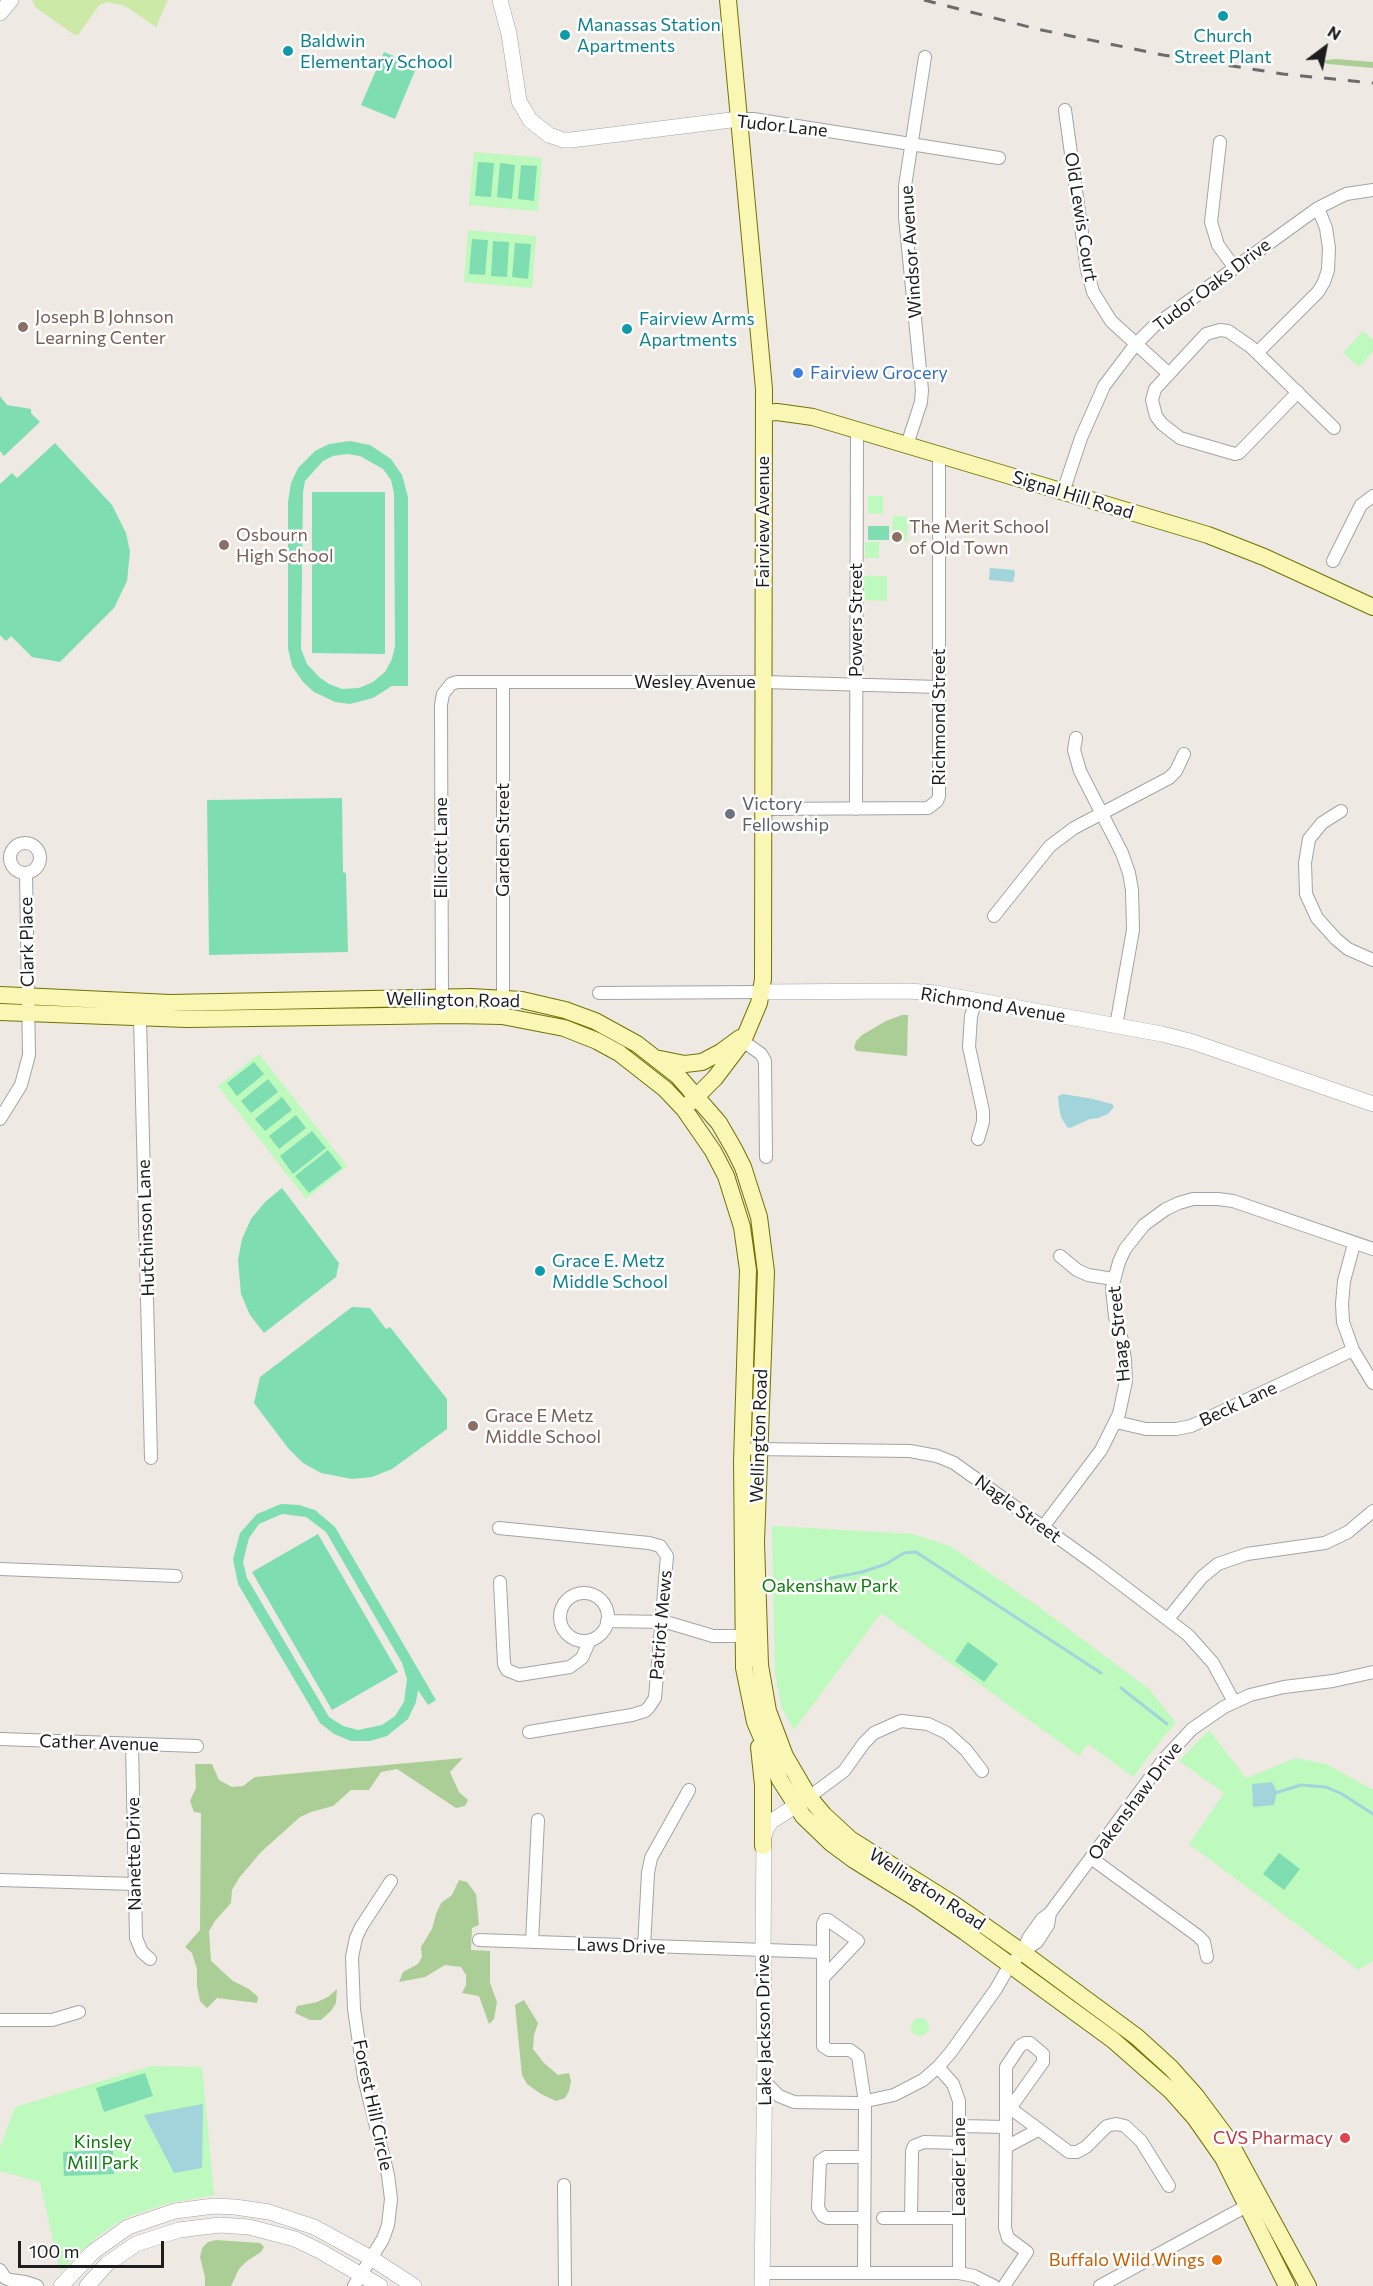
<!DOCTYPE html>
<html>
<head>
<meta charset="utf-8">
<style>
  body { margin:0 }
  #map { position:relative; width:1373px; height:2286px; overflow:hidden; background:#eee9e2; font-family:Commissioner,sans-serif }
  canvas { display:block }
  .north { position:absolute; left:1295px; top:18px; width:60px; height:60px; -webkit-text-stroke:4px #fff; paint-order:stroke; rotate:32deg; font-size:16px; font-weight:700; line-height:24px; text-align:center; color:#1d1d1d }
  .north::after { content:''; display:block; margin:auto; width:21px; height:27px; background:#1d1d1d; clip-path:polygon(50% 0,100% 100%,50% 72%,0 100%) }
  .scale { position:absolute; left:18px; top:2241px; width:146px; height:27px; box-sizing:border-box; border:3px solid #1d1d1d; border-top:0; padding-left:8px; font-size:18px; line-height:21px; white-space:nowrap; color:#1d1d1d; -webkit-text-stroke:4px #fff; paint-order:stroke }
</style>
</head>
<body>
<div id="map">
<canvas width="1373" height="2286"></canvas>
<div class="north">N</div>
<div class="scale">100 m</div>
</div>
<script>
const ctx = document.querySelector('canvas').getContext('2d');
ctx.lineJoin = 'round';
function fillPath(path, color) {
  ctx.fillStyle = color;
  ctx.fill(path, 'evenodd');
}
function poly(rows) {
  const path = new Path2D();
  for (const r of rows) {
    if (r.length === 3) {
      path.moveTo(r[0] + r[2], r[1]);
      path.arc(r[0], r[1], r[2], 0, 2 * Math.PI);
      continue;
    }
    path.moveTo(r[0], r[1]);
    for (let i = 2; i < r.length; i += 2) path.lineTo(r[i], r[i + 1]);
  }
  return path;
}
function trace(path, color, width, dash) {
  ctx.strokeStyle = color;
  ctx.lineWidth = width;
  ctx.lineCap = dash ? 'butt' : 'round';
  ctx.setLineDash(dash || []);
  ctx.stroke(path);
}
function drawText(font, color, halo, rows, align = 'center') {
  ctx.font = font + ' Commissioner,sans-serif';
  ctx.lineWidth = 5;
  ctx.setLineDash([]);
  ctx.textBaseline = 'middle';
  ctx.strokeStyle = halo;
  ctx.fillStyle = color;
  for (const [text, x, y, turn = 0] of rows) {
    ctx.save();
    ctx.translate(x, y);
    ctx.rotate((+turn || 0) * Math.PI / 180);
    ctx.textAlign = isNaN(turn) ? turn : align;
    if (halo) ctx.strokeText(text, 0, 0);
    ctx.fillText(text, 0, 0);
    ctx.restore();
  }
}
const grass = poly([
  [32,0,168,0,156,27,125,6,108,2,99,5,78,35,73,34,35,7]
]);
const forest = poly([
  [1336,59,1373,62,1373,68,1328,64,1318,61],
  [902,1015,908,1015,907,1056,857,1051,854,1048,856,1041,862,1035,886,1021],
  [463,1758,450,1772,459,1792,468,1800,465,1806,456,1808,397,1769,381,1772,369,1790,351,1790,333,1806,311,1812,300,1817,261,1852,239,1878,232,1890,231,1903,215,1921,209,1931,211,1961,233,1981,249,1989,258,1997,257,2003,217,1998,207,2008,200,2001,197,1986,197,1969,192,1953,185,1947,200,1930,201,1813,194,1812,190,1801,196,1788,195,1764,212,1764,219,1780,232,1787,243,1786,255,1777],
  [459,1880,467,1882,476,1894,479,1925,472,1928,471,1950,490,1951,490,1983,497,2002,494,2019,489,2024,479,1996,462,1993,466,1985,466,1975,461,1967,445,1965,425,1977,399,1982,403,1972,418,1964,422,1957,421,1947,432,1929,436,1914,441,1903,452,1895],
  [337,1989,336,2003,331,2011,321,2020,310,2020,295,2013,297,2006,317,2002,328,1997],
  [524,2000,538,2023,534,2035,533,2049,544,2063,558,2075,569,2073,571,2081,569,2091,565,2098,556,2101,541,2094,527,2084,522,2075,515,2005],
  [216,2240,260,2243,264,2247,261,2252,247,2261,239,2269,231,2286,205,2286,205,2277,200,2257,202,2248,208,2242]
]);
const park = poly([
  [474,152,542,158,538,211,469,205],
  [468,230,536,236,532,288,464,282],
  [1363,331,1373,340,1373,351,1359,367,1343,353],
  [868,496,883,496,883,514,868,513],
  [893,516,908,517,907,541,892,541],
  [865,542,879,542,879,558,865,558],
  [864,576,887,576,887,601,863,600],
  [259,1054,347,1166,306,1199,218,1086],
  [772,1526,913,1534,950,1546,1039,1607,1149,1689,1176,1723,1160,1741,1133,1777,1088,1744,1079,1756,881,1613,794,1730,782,1708,775,1674],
  [1209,1730,1246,1778,1296,1758,1326,1764,1373,1790,1373,1961,1358,1970,1189,1844,1224,1793,1179,1761],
  [920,2027,9],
  [151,2066,202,2067,214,2195,169,2203,130,2216,114,2225,97,2237,60,2271,40,2182,0,2171,0,2148,15,2107]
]);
const pitch = poly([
  [384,52,417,66,395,119,361,105],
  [478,162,494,163,491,197,475,196],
  [500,163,515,165,512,199,497,197],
  [521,165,537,166,534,201,518,199],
  [472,239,488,240,485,275,469,274],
  [493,241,509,242,507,277,491,276],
  [515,243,531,244,528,279,512,277],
  [0,396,7,405,31,409,31,413,40,422,4,456,0,451],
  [350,441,370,445,391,459,402,475,408,497,408,686,392,686,373,698,350,704,335,702,314,692,303,682,292,666,288,648,288,502,291,483,298,468,315,451,329,444],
  [347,454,360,456,383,469,391,480,394,493,395,646,392,659,385,672,373,682,359,688,342,689,329,684,319,677,307,664,301,649,303,492,305,481,323,461,333,456],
  [55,443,112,505,126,533,130,552,127,581,114,608,60,662,32,657,11,636,6,641,0,635,0,484,12,473,17,478],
  [312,492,385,492,385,654,312,653],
  [868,526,889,526,889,540,868,540],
  [342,798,343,872,346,873,348,952,209,955,207,800],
  [254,1062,264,1074,237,1096,227,1083],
  [268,1079,278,1092,251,1113,241,1101],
  [282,1097,292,1110,265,1131,255,1119],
  [296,1115,306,1128,279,1149,269,1136],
  [312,1131,326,1148,293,1174,280,1156],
  [328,1150,342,1168,309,1193,295,1176],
  [282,1188,339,1263,336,1277,264,1333,250,1315,241,1294,238,1260,242,1239,251,1219,265,1202],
  [352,1307,370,1308,386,1329,390,1327,447,1399,447,1429,392,1469,372,1477,352,1479,321,1473,303,1463,288,1448,254,1403,260,1377],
  [281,1504,299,1505,315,1510,335,1527,436,1700,428,1705,418,1690,416,1702,408,1719,387,1736,370,1741,351,1741,334,1734,320,1723,238,1584,233,1559,240,1533,257,1514],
  [282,1514,306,1517,326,1532,402,1663,407,1679,404,1702,395,1716,382,1725,358,1730,343,1726,329,1717,247,1578,243,1562,249,1538,259,1524],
  [318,1534,398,1672,332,1710,252,1572],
  [968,1642,998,1664,984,1682,955,1661],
  [1279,1853,1300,1869,1284,1890,1263,1874],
  [145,2073,153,2096,104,2112,96,2088],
  [113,2150,114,2174,64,2176,63,2152]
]);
const water = poly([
  [990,568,1014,570,1015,574,1013,582,989,580],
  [1063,1094,1093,1099,1112,1104,1114,1107,1108,1114,1098,1118,1090,1119,1070,1128,1067,1127,1061,1117,1059,1107,1058,1096],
  [1272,1782,1277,1792,1274,1805,1253,1807,1252,1784],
  [203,2104,202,2168,174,2173,144,2115]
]);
const stream = poly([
  [790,1590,821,1580,862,1572,886,1564,904,1553,916,1552,1101,1673],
  [1121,1688,1167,1724],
  [1275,1793,1301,1785,1326,1787,1342,1794,1373,1814]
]);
const minor = poly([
  [1065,110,1087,270,1093,292,1111,321,1168,373],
  [739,119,753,119,999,158],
  [1220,142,1211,222,1218,245,1234,267],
  [1257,353,1318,292,1324,282,1328,270,1329,248,1326,228,1318,208],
  [1298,392,1239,453,1235,454,1180,438,1162,424,1156,416,1152,400,1155,389,1206,334,1220,330,1228,331,1251,347,1334,428],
  [907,445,921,402,922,390,905,217,905,186,925,57],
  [1063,492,1081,438,1104,386,1135,345,1154,326,1318,208,1346,194,1373,190],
  [1333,561,1361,505,1373,496],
  [1076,738,1074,750,1080,771,1122,853,1129,873,1132,890,1133,930,1116,1026],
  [763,809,928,808,937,801,939,796,939,455],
  [856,809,857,431],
  [1341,811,1322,823,1309,839,1305,863,1306,894,1317,918,1336,939,1348,949,1373,960],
  [25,858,15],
  [994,916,1050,846,1074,828,1169,778,1176,771,1184,754],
  [599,993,761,992],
  [503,998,503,682],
  [976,1000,971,1016,969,1047,983,1111,983,1122,978,1139],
  [442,1004,441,705,443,694,451,684,457,682,764,682,939,687],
  [145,1011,140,1019,151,1458],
  [743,1041,761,1054,765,1061,766,1157],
  [0,1119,21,1085,29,1055,26,873],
  [1354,1244,1344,1281,1342,1304,1343,1322,1353,1350,1373,1383],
  [1060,1256,1077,1270,1088,1275,1113,1279],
  [1116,1422,1146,1429,1176,1429,1191,1426,1353,1350],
  [753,1449,910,1451,937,1456,954,1463,1096,1565,1188,1635,1213,1663,1234,1702],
  [1043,1527,1101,1450,1119,1414,1126,1381,1125,1360,1122,1340,1115,1317,1112,1288,1119,1262,1125,1249,1144,1225,1166,1209,1179,1203,1193,1199,1218,1199,1233,1201,1373,1249],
  [499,1528,649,1543,660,1546,667,1556,655,1698,649,1707,645,1711,632,1715,529,1732],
  [0,1569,176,1576],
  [500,1582,504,1664,507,1670,519,1675,570,1667,582,1658,590,1640],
  [584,1617,24],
  [1168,1619,1202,1577,1218,1564,1247,1554,1325,1543,1348,1532,1373,1511],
  [607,1621,666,1622,713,1636,751,1636],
  [0,1739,197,1746],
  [132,1744,136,1938,142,1952,150,1959],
  [809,1797,844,1771,864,1743,874,1733,901,1721,928,1724,947,1733,966,1750,982,1771],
  [1091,1858,1198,1936,1204,1942,1207,1957],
  [0,1880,135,1884],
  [479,1940,823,1952],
  [532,1942,538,1820],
  [644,1947,648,1873,651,1858,689,1790],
  [1023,1951,1037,1942,1048,1925,1050,1913],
  [823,1978,858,1941,828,1920,825,1920,823,1924,823,2046,829,2050,850,2050,858,2056,865,2102,864,2273],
  [0,2020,52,2020,79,2012],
  [938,2067,953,2084,959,2101,959,2273],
  [765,2082,779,2096,794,2102,857,2103,894,2095,923,2080,938,2067,951,2052,996,1989,1008,1968,1022,1952,1029,1937,1042,1919,1050,1913,1164,1759,1192,1729,1224,1707,1250,1695,1284,1687,1333,1681,1373,1672],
  [1006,2105,1069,2152,1077,2152,1086,2147,1107,2126,1116,2124,1125,2126,1141,2141,1169,2186],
  [960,2126,1006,2127],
  [1006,2147,1038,2130],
  [564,2185,565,2286],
  [864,2218,827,2218,823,2216,818,2208,820,2161,826,2157,865,2157],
  [883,2218,959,2218],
  [911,2218,912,2151,914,2146,924,2142,960,2143],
  [0,2270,5,2278,10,2280,25,2282,37,2286],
  [762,2273,959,2273,974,2276,994,2286],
  [354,2286,383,2239,388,2225,391,2199,388,2175,364,2078,354,2009,352,1957,356,1938,361,1927,391,1881],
  [1004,2286,1027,2252,1008,2238,1005,2228,1006,2127,1006,2067,1020,2046,1025,2043,1030,2043,1043,2054,1043,2062,1006,2114],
  [1100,2286,1254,2202]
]);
const tertiary = poly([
  [500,0,509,34,519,101,530,120,549,135,563,140,571,140,739,119],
  [0,13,11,0],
  [761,992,908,991,936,993,1162,1034,1193,1042,1373,1104],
  [61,2286,93,2252,128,2227,175,2211,214,2206,235,2207,269,2212,314,2227,371,2258,414,2286],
  [87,2286,107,2264,136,2244,179,2230,220,2225,249,2227,295,2239,320,2251,380,2286],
  [762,2286,765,2050,763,1951,764,1837,766,1829,772,1821,806,1799]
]);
const secondary = poly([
  [764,413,777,412,813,417,1208,535,1264,557,1373,607],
  [0,995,170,1003,471,997,522,1000,565,1010,595,1021,637,1044,678,1076,719,1123,734,1149,743,1167,759,1217,766,1272,756,1542,760,1665,768,1711,785,1756,809,1797,824,1815,850,1839,955,1905,1022,1952,1137,2037,1171,2068,1196,2096,1228,2139,1308,2286],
  [0,1012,187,1019,454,1015,502,1016,564,1028,597,1041,619,1053,665,1089,684,1109,713,1151,726,1176,742,1227,748,1270,742,1461,744,1668,755,1722,780,1780,803,1816,831,1843,854,1860,917,1899,965,1932,1113,2040,1171,2091,1195,2118,1223,2158,1287,2286],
  [660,1059,685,1064,702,1062,721,1052,740,1038],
  [691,1102,715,1078,743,1041,759,1003,763,979,764,389,728,0],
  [759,1747,763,1785,763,1846]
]);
const rail = poly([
  [924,0,1037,29,1163,55,1283,74,1373,83]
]);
const markers = [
  [1223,16,6,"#0f9aa8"],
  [565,35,6,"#0f9aa8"],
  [288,51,6,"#0f9aa8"],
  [23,327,6,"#8d6e63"],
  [627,329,6,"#0f9aa8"],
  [798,373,6,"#3f7fe0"],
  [897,537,6,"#8d6e63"],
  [224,545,6,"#8d6e63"],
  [730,814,6,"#6b7280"],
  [540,1271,6,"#0f9aa8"],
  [473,1426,6,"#8d6e63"],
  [1345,2138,6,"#e0444e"],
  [1217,2260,6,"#e8710a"]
];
const cultureNames = [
  ["Manassas Station",577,25],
  ["Apartments",577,46],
  ["Church",1223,36,"center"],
  ["Street Plant",1223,57,"center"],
  ["Baldwin",300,41],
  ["Elementary School",300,62],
  ["Fairview Arms",639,319],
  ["Apartments",639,340],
  ["Grace E. Metz",552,1261],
  ["Middle School",552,1282]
];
const streetNames = [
  ["Tudor Lane",782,126,6],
  ["Old Lewis Court",1081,217,81],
  ["Windsor Avenue",911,252,-94],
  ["Tudor Oaks Drive",1212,285,-37],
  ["Signal Hill Road",1073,495,17],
  ["Fairview Avenue",763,522,-90],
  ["Powers Street",856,620,-90],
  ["Wesley Avenue",695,682],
  ["Richmond Street",939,717,-90],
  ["Garden Street",503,840,-90],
  ["Ellicott Lane",441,848,-90],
  ["Clark Place",27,942,-91],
  ["Wellington Road",453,1000,1],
  ["Richmond Avenue",993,1005,9],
  ["Hutchinson Lane",146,1228,-92],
  ["Haag Street",1119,1334,-96],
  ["Beck Lane",1238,1404,-25],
  ["Wellington Road",759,1436,-88],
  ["Nagle Street",1018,1509,36],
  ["Patriot Mews",661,1625,-85],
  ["Cather Avenue",99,1743,2],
  ["Oakenshaw Drive",1135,1801,-53],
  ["Nanette Drive",134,1854,-91],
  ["Wellington Road",927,1889,33],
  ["Laws Drive",621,1946,2],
  ["Lake Jackson Drive",764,2030,-91],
  ["Forest Hill Circle",373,2105,78],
  ["Leader Lane",959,2167,-90]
];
const educationNames = [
  ["Joseph B Johnson",35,317],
  ["Learning Center",35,338],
  ["The Merit School",909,527],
  ["of Old Town",909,548],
  ["Osbourn",236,535],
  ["High School",236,556],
  ["Grace E Metz",485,1416],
  ["Middle School",485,1437]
];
const shopNames = [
  ["Fairview Grocery",810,373]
];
const worshipNames = [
  ["Victory",742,804],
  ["Fellowship",742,825]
];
const parkNames = [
  ["Oakenshaw Park",830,1586],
  ["Kinsley",103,2142],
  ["Mill Park",103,2163]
];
const healthNames = [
  ["CVS Pharmacy",1333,2138]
];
const foodNames = [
  ["Buffalo Wild Wings",1205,2260]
];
fillPath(grass, '#cde9a7');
fillPath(forest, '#abce96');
fillPath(park, '#bef9be');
fillPath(pitch, '#7fdeb1');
fillPath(water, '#a2d4dc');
trace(stream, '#a2d4dc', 3);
trace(minor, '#a4a4a4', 14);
trace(tertiary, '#a4a4a4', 16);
trace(secondary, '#717304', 18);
trace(minor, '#fff', 12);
trace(tertiary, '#fff', 15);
trace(secondary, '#faf7b4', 16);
trace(rail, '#6b6b6b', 3, [12, 12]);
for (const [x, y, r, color] of markers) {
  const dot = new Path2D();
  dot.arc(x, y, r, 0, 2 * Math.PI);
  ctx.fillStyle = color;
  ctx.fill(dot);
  trace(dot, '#fff', 2);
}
drawText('18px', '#0d838f', '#fff', cultureNames, 'left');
drawText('18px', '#1d1d1d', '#fff', streetNames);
drawText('18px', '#785e54', '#fff', educationNames, 'left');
drawText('18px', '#366cbe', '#fff', shopNames, 'left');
drawText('18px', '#5b616d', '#fff', worshipNames, 'left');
drawText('18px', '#0b7b0a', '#fff', parkNames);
drawText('18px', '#be3a42', '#fff', healthNames, 'right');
drawText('18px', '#c56008', '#fff', foodNames, 'right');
</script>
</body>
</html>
